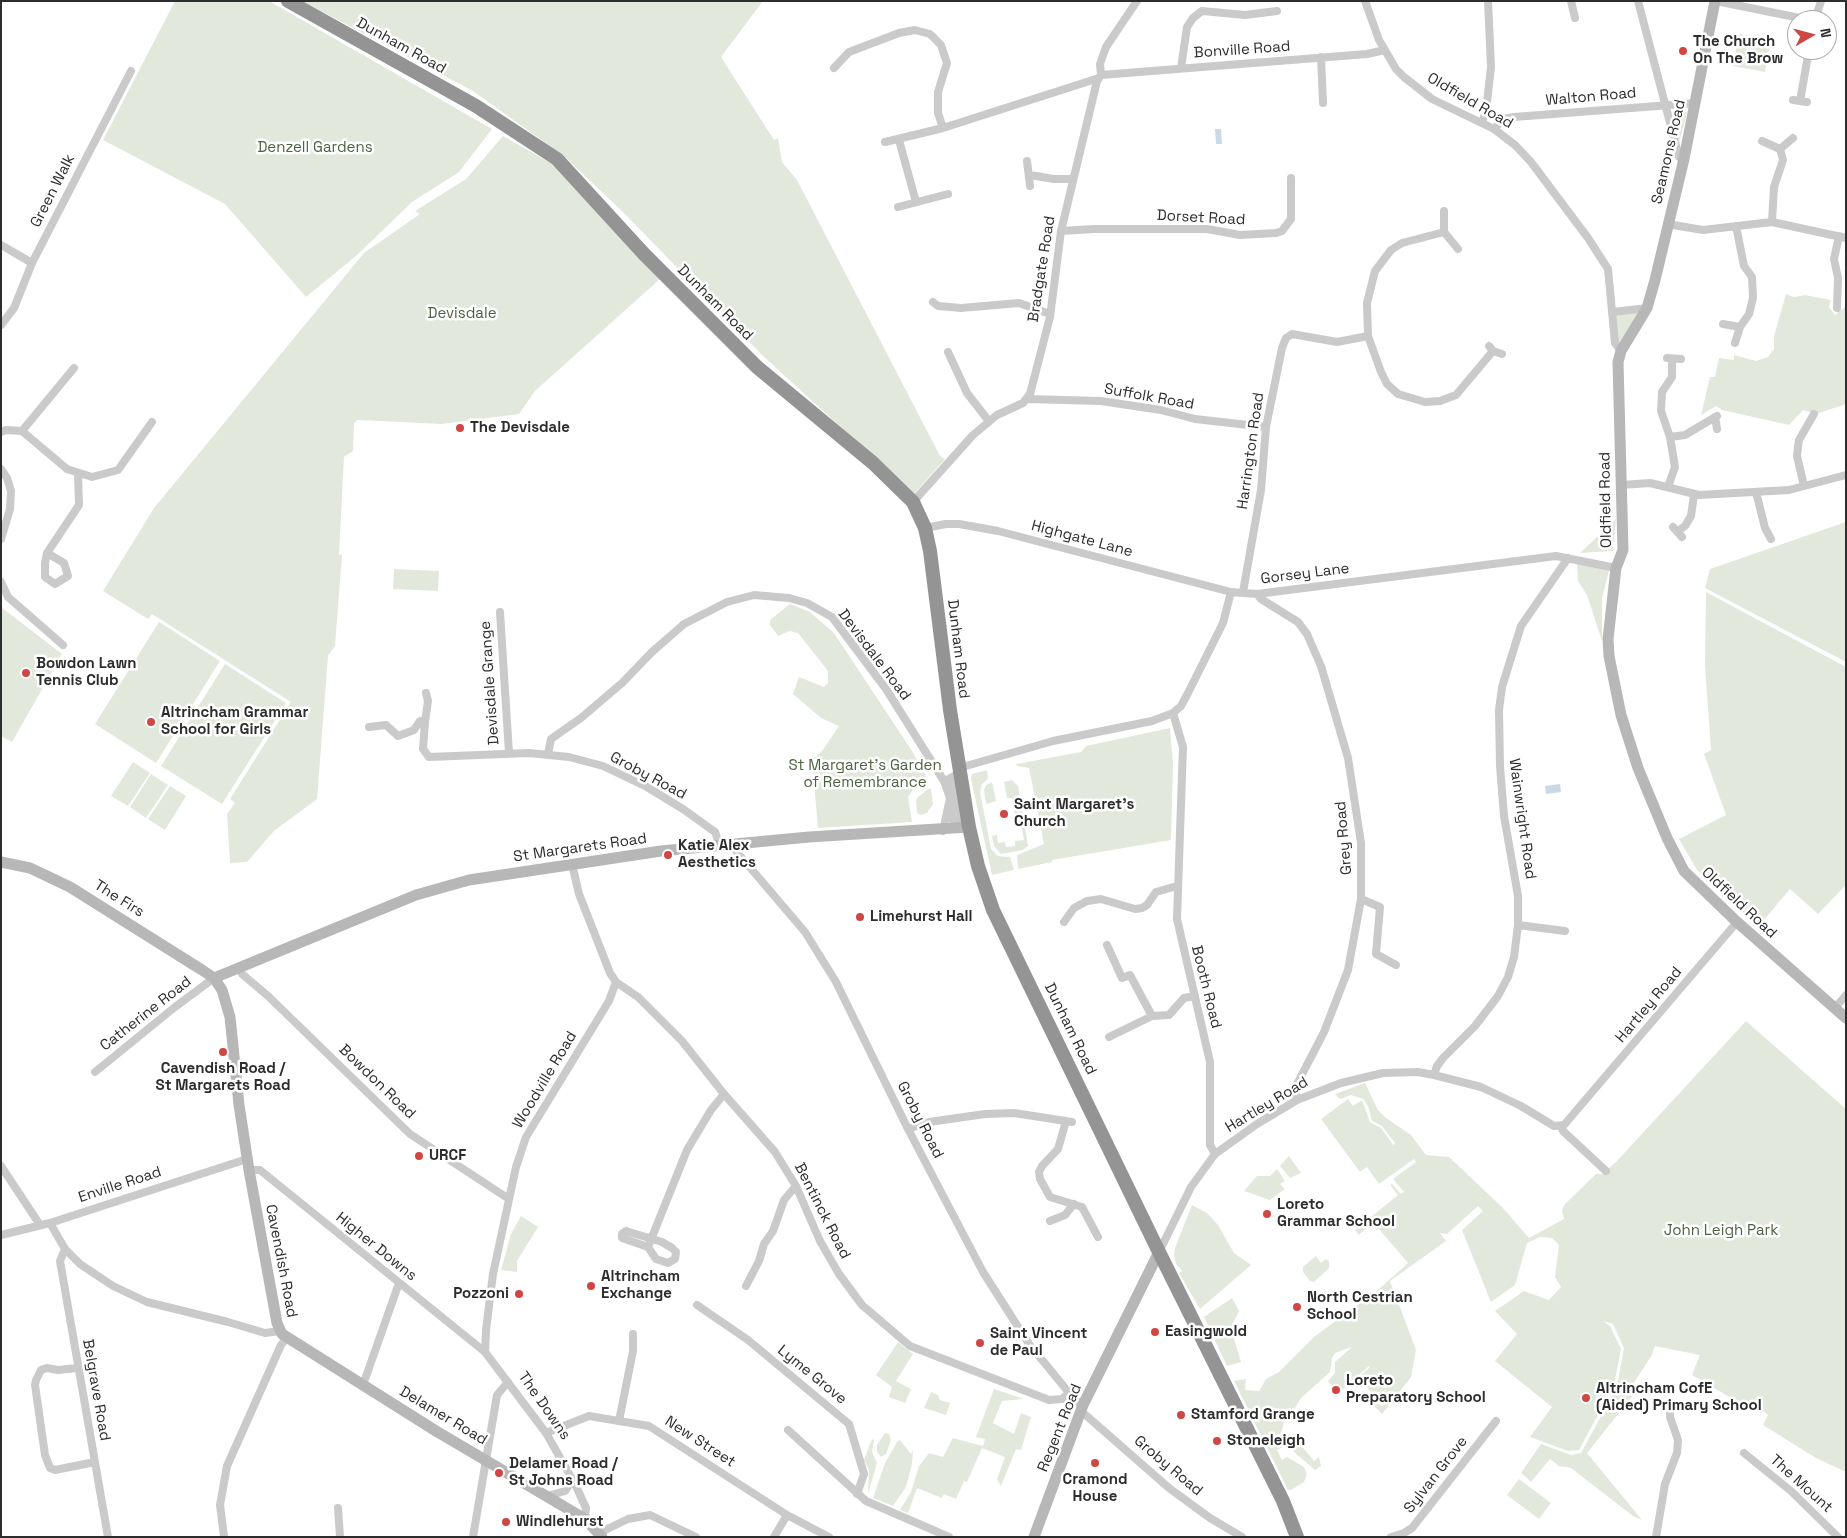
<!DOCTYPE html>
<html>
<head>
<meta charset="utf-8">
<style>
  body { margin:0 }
  #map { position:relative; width:1847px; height:1538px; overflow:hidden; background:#fff; font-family:"Space Grotesk",sans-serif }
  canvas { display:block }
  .frame { position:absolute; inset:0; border:2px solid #2d2d2d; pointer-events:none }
  .north { position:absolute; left:1787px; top:10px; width:50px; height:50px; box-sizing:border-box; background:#fff; border:1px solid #ababab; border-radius:50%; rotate:82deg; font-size:14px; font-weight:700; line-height:20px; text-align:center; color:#2d2d2d }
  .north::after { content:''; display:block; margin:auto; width:18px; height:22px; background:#ce4745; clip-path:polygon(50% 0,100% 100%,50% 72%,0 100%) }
</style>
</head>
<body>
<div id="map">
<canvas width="1847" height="1538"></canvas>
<div class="frame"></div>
<div class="north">N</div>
</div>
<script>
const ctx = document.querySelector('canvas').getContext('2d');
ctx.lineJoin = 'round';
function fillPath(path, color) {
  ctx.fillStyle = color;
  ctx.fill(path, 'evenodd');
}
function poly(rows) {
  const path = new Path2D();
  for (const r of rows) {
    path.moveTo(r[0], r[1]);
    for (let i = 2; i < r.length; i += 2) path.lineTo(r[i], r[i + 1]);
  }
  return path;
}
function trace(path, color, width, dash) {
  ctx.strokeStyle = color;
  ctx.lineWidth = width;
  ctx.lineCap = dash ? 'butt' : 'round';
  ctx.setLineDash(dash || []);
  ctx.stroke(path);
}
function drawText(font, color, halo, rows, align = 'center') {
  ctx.font = font + ' "Space Grotesk",sans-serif';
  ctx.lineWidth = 5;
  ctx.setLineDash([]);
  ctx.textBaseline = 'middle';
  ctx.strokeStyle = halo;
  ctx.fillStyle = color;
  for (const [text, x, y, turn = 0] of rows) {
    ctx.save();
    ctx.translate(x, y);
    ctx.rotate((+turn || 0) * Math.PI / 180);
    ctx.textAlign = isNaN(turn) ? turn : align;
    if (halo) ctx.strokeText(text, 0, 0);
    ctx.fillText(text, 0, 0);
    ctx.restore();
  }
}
const green = poly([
  [175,1,269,1,492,129,459,172,412,202,356,256,306,297,225,204,103,140],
  [302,1,763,1,721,57,774,140,778,138,782,162,797,180,940,456,945,459,914,494,762,355,625,214,565,157,473,91],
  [1739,34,1771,40,1765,72,1733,66],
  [1683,110,1687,113,1679,142,1673,118,1675,112],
  [503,136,556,166,660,279,535,391,519,414,442,424,358,420,354,423,353,451,344,457,339,554,342,555,335,646,328,656,317,799,274,831,247,862,230,863,227,814,235,803,230,799,291,702,152,614,148,619,103,591,154,508,364,253,420,214,415,211,466,179],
  [1786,294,1794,297,1805,295,1831,300,1829,307,1835,315,1846,306,1846,404,1816,414,1803,410,1789,425,1722,410,1716,406,1701,415,1710,377,1715,377,1719,358,1734,360,1734,355,1756,361,1768,357,1774,349,1774,336],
  [1647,308,1621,351,1615,343,1613,312],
  [1616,519,1613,551,1580,553],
  [1846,522,1846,662,1705,588,1710,569],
  [1577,563,1611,563,1602,598,1602,641,1587,595,1578,581],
  [394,569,439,571,438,591,393,589],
  [1706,592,1846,667,1846,885,1818,914,1790,889,1758,927,1697,870,1679,839,1726,815,1704,754,1711,750,1705,665],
  [790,604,810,612,834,633,912,751,927,778,917,784,908,797,912,822,818,828,812,760,822,751,839,726,821,718,793,694,799,677,824,687,828,683,828,671,798,633,790,631,778,636,770,625,770,620],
  [1,607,62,654,12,742,1,736],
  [159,622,220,661,156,763,95,724],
  [225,664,286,703,222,804,161,766],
  [1170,728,1173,764,1171,840,1052,860,1052,862,1018,869,1017,855,1044,844,1029,768,1017,766,1016,764,1081,752,1086,746],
  [133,762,150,773,128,806,111,796],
  [987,770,988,779,982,784,980,792,991,849,998,856,1010,857,1014,870,992,875,971,779,972,774],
  [151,774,168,785,146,818,130,807],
  [1012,780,1018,786,1028,846,1023,850,1001,854,994,846,992,836,997,835,998,843,1005,842,1006,847,1015,846,1015,841,1024,840,1020,819,1016,819,1012,798,1007,798,1005,787,1004,782],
  [992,782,996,801,986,804,984,790,986,785],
  [170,786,186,796,165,830,148,819],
  [928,789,931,789,933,804,927,813,921,815,917,813,916,802,917,798],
  [1746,1021,1846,1109,1846,1472,1816,1458,1763,1425,1768,1415,1763,1411,1758,1408,1755,1412,1692,1375,1700,1355,1655,1346,1652,1355,1633,1384,1638,1389,1587,1453,1642,1520,1633,1516,1571,1468,1559,1466,1550,1459,1531,1482,1521,1473,1541,1444,1571,1455,1581,1453,1617,1387,1624,1348,1613,1324,1603,1321,1610,1326,1621,1349,1614,1385,1579,1450,1568,1451,1530,1437,1552,1407,1495,1361,1517,1334,1495,1311,1524,1291,1549,1300,1561,1287,1555,1277,1559,1245,1552,1238,1540,1237,1527,1243,1515,1285,1491,1302,1462,1230,1483,1211,1478,1206,1447,1234,1440,1233,1446,1241,1390,1281,1416,1350,1411,1377,1382,1414,1374,1406,1378,1403,1382,1406,1386,1404,1385,1377,1385,1401,1382,1404,1358,1378,1370,1367,1369,1366,1339,1393,1328,1381,1335,1373,1335,1362,1352,1347,1335,1353,1332,1358,1330,1372,1301,1398,1295,1408,1292,1408,1285,1417,1282,1430,1275,1444,1277,1443,1277,1447,1283,1447,1277,1450,1282,1460,1287,1457,1304,1467,1307,1474,1304,1482,1291,1490,1288,1490,1234,1381,1246,1379,1245,1390,1259,1391,1266,1379,1279,1372,1314,1337,1379,1289,1408,1263,1379,1229,1376,1230,1371,1224,1359,1235,1355,1230,1398,1195,1390,1185,1392,1184,1401,1194,1404,1192,1393,1179,1416,1162,1414,1159,1379,1184,1367,1167,1360,1172,1321,1119,1348,1099,1353,1106,1362,1100,1370,1122,1381,1128,1393,1145,1395,1143,1382,1126,1372,1121,1368,1106,1363,1099,1351,1095,1340,1099,1335,1094,1365,1083,1378,1110,1386,1118,1411,1135,1426,1155,1449,1157,1502,1207,1529,1238,1564,1219,1562,1210,1565,1204,1596,1174,1602,1174,1616,1162],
  [1289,1156,1301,1173,1290,1178,1280,1166],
  [1277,1169,1285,1181,1280,1184,1285,1189,1270,1200,1244,1191,1257,1176,1270,1176],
  [1192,1205,1207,1213,1218,1225,1234,1253,1251,1265,1200,1309,1179,1273,1182,1271,1176,1264,1174,1255,1175,1248],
  [521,1216,538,1227,517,1261,517,1272,501,1270,511,1234],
  [1316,1256,1321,1263,1326,1259,1329,1261,1329,1268,1314,1282,1310,1281,1303,1272,1303,1267],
  [1232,1298,1239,1311,1231,1328,1241,1362,1227,1366,1204,1317],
  [898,1342,913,1354,896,1381,911,1389,905,1403,889,1397,892,1387,876,1375],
  [994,1389,1024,1399,1002,1401,993,1423,1014,1434,1021,1413,1031,1417,1021,1450,1016,1449,1001,1486,997,1479,1005,1457,982,1448,967,1482,964,1481,956,1499,944,1494,942,1498,917,1488,908,1513,900,1510,911,1492,919,1466,929,1453,943,1457,953,1438,983,1446,985,1439,976,1437],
  [931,1392,938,1395,940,1400,950,1403,946,1415,924,1408],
  [885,1433,889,1434,891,1440,886,1454,881,1457,877,1452,877,1445],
  [872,1439,874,1440,872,1452,877,1463,868,1494,869,1470,864,1460],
  [1301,1439,1303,1441,1300,1444,1314,1461,1319,1457,1321,1466,1315,1470,1293,1451,1294,1443],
  [900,1440,911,1454,913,1450,912,1464,906,1487,893,1506,873,1498,885,1463,897,1442],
  [1519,1479,1551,1503,1539,1519,1507,1495]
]);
const water = poly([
  [1221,129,1222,144,1216,144,1215,129],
  [1560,784,1561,792,1546,794,1545,786]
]);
const street = poly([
  [1365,1,1379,40,1396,69,1404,77,1432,99,1494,129,1515,145,1531,162,1588,238,1608,269,1615,343,1621,351],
  [1571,1,1575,18],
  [1638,1,1679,157,1684,159],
  [1716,1,1810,20],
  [1815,20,1821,1],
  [1321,57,1323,103],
  [834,68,849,52,899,33,915,30,930,34,941,45,947,63,938,92,938,113,943,128],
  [1181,68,1187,27,1193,18,1202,11,1245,15,1277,11],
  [1101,75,1367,54,1385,50],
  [1793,100,1807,102],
  [1800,101,1809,50],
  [1482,123,1486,111,1491,67,1488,1],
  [1494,129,1503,119,1514,117,1696,103],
  [899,140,916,202],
  [1762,141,1780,149],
  [885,142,943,128,1099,78],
  [1027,161,1030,186],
  [1030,175,1054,179,1073,179],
  [898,207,948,194],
  [1444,211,1444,232,1458,249],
  [1772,222,1774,187,1783,160,1780,149,1793,138],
  [1667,224,1703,230,1772,222,1846,238],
  [1061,231,1094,229,1207,229,1240,235,1276,233,1282,231,1291,219,1291,178],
  [1444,232,1402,243,1391,250,1375,271,1367,303,1368,336,1381,372,1387,384,1398,394,1425,402,1440,401,1456,395,1493,351],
  [1,245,32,263],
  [933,302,938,306,961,308,1019,303,1050,314],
  [1837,308,1838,278,1834,259,1839,236],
  [1613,312,1647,308],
  [1723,324,1740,327],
  [1,325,14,308,32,263,131,71],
  [1735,343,1740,327,1749,314,1753,298,1752,277,1744,266,1736,226],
  [1489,346,1493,351,1502,354],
  [948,352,967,393,988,420],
  [1667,358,1681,359],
  [1027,399,1101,401,1161,410,1195,419,1266,427],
  [1715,417,1717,429],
  [22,431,74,368],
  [1,432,6,430,22,431,67,469,92,477,118,470,152,422],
  [1670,437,1685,435,1717,416],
  [1,469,7,478,11,491,10,509,1,539],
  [1621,485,1650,483,1699,495,1789,490,1846,475],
  [1804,486,1797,456,1798,447,1799,440,1814,414],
  [1668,487,1675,467,1670,437,1661,411,1662,392,1672,377,1672,360],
  [1756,492,1765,528,1771,539],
  [913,502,973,435,997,415,1023,403,1030,394,1050,317,1061,231,1097,81,1101,75,1100,64,1106,47,1137,1],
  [1673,527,1682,537],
  [925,528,946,524,959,524,998,531,1231,592,1257,594,1556,556,1616,568],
  [1678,531,1685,526,1691,516,1694,495],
  [47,553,64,563,68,576,55,584,45,577,45,563,47,553,79,505,78,473],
  [1,582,8,597,63,645],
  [1243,592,1261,490,1266,427,1282,348,1286,338,1292,334,1337,342,1368,336],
  [1257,594,1261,599,1298,622,1307,634,1321,666,1348,758,1361,843,1361,899,1348,970,1324,1032,1295,1088,1297,1100],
  [500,612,509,753],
  [1173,713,1183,747,1177,919,1210,1062,1210,1145,1215,1154],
  [425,722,428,701,426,693],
  [369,727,386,725,398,736,414,730,420,721,425,722,423,749,429,757,529,753,569,757,603,766,647,787,683,809,715,832,720,846],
  [548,754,551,739,581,718,622,683,652,652,684,624,727,602,754,595,789,598,807,603,832,617,886,689,944,781,950,798,943,831],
  [959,768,1053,741,1152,721,1173,713,1181,706,1188,693,1223,623,1231,592],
  [954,776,961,815,957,822,952,819,954,797,947,780,954,776],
  [734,845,736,851,805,932,836,982,908,1129,983,1272,1029,1344,1075,1400,1083,1405],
  [572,864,579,894,610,973,616,982,638,997,682,1041,724,1094,775,1152,796,1186,820,1241,839,1274,862,1305,910,1346,1049,1400,1062,1399,1069,1393],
  [1361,899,1380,907,1376,954,1396,965],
  [1064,922,1074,908,1087,901,1101,899,1135,909,1142,908,1147,905,1156,892,1177,886],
  [1518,925,1565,931],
  [1107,945,1122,978,1130,975,1152,1016],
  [239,968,242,974,268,996,410,1134,509,1199],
  [1834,1009,1846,995],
  [1109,1037,1152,1016,1169,1015,1184,998,1195,996],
  [95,1072,175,1007,214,978],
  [1434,1075,1437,1066,1443,1058,1475,1026,1498,996,1508,977,1514,957,1518,925,1518,896,1504,816,1500,766,1499,710,1502,687,1521,626,1568,558],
  [1066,1121,1058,1149,1042,1166,1039,1172,1040,1179,1050,1197,1082,1207,1098,1237],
  [1561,1126,1563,1131,1606,1171],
  [908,1129,929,1122,985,1114,1014,1113,1072,1122],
  [1,1166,40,1225],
  [249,1170,260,1170,485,1352,546,1433,575,1484,586,1508,585,1519],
  [1050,1221,1065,1215,1074,1204],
  [50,1223,65,1249,80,1264,113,1286,147,1302,228,1322,265,1333,280,1331],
  [626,1231,662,1242,672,1248,676,1252,675,1259,668,1263,656,1259,648,1247,622,1238,622,1234,626,1231],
  [1,1235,50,1223,247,1159],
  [648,1247,687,1150,711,1110,724,1094],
  [65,1249,60,1261,108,1537],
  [1159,1252,1191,1187,1215,1154,1257,1124,1297,1100,1341,1083,1383,1073,1418,1072,1434,1075,1481,1087,1521,1106,1554,1126,1564,1125,1737,922],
  [746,1286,759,1261,764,1244,773,1231,784,1200,796,1186],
  [697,1305,748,1340,849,1424,864,1474,857,1494],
  [485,1352,486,1330,493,1274,516,1167,526,1137,609,1001,616,982],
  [77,1368,58,1370,47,1368,41,1370,36,1380,35,1385,45,1455,50,1468,55,1470,95,1462],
  [363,1385,399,1283],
  [1081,1411,1169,1488,1210,1518,1242,1537],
  [619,1421,633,1351,633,1334],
  [788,1430,866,1501,949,1537],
  [546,1433,589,1416,649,1426,787,1515,829,1537],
  [1744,1453,1791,1491,1838,1537],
  [548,1496,565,1491,573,1480],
  [338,1508,340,1537],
  [599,1533,628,1519,650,1515,696,1537],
  [224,1537,220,1505,227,1466,281,1345,286,1339],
  [473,1537,497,1395,508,1382],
  [774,1537,787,1515],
  [1391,1537,1404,1533,1412,1528,1496,1421],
  [1656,1537,1665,1484,1677,1453,1678,1440,1670,1417,1670,1407]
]);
const secondary = poly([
  [1715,1,1684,159,1655,280,1647,308,1621,351,1618,362,1623,550,1616,568,1608,639,1609,656,1621,715,1638,768,1667,838,1684,871,1737,922,1846,1018],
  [1,862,30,868,70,887,202,970,214,978,222,990,230,1017,239,1105,249,1170,277,1323,282,1334,436,1431,585,1519,602,1537],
  [214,978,416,895,469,880,661,851,809,837,969,827],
  [1034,1537,1083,1405,1159,1252]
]);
const highway = poly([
  [288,1,476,106,557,159,644,254,757,367,873,463,913,502,925,528,930,551,950,710,969,827,978,866,993,910,1159,1252,1283,1501,1297,1537]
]);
const markers = [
  [1683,51,5,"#ce4745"],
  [460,428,5,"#ce4745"],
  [26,673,5,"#ce4745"],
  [151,722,5,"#ce4745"],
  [1004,814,5,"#ce4745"],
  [668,855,5,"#ce4745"],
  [860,917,5,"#ce4745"],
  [223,1052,5,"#ce4745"],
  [419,1156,5,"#ce4745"],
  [1267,1214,5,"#ce4745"],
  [591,1286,5,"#ce4745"],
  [519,1294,5,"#ce4745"],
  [1297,1307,5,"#ce4745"],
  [1155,1332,5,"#ce4745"],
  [980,1343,5,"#ce4745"],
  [1336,1390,5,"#ce4745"],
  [1586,1398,5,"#ce4745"],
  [1181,1415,5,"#ce4745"],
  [1217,1441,5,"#ce4745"],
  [1095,1463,5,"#ce4745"],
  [499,1473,5,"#ce4745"],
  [506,1522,5,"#ce4745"]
];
const poiNames = [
  ["The Church",1693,42],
  ["On The Brow",1693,59],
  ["The Devisdale",470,428],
  ["Bowdon Lawn",36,664],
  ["Tennis Club",36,681],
  ["Altrincham Grammar",161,713],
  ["School for Girls",161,730],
  ["Saint Margaret's",1014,805],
  ["Church",1014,822],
  ["Katie Alex",678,846],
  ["Aesthetics",678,863],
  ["Limehurst Hall",870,917],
  ["Cavendish Road /",223,1069,"center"],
  ["St Margarets Road",223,1086,"center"],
  ["URCF",429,1156],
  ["Loreto",1277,1205],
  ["Grammar School",1277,1222],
  ["Altrincham",601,1277],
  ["Exchange",601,1294],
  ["Pozzoni",509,1294,"right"],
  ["North Cestrian",1307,1298],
  ["School",1307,1315],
  ["Easingwold",1165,1332],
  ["Saint Vincent",990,1334],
  ["de Paul",990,1351],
  ["Loreto",1346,1381],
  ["Preparatory School",1346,1398],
  ["Altrincham CofE",1596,1389],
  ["(Aided) Primary School",1596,1406],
  ["Stamford Grange",1191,1415],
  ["Stoneleigh",1227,1441],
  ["Delamer Road /",509,1464],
  ["St Johns Road",509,1481],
  ["Cramond",1095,1480,"center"],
  ["House",1095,1497,"center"],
  ["Windlehurst",516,1522]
];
const streetNames = [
  ["Dunham Road",401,46,29],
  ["Bonville Road",1242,50,-4],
  ["Walton Road",1591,97,-5],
  ["Oldfield Road",1470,101,30],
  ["Seamons Road",1669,152,-77],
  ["Green Walk",53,191,-63],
  ["Dorset Road",1201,218,3],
  ["Bradgate Road",1042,269,-81],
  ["Dunham Road",715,303,45],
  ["Suffolk Road",1149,397,10],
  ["Harrington Road",1251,451,-82],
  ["Oldfield Road",1606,500,-91],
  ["Highgate Lane",1082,539,15],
  ["Gorsey Lane",1305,574,-7],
  ["Dunham Road",958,649,83],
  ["Devisdale Road",874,655,53],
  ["Devisdale Grange",490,683,-94],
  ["Groby Road",648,776,28],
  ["Wainwright Road",1522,819,82],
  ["Grey Road",1344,838,-95],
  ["St Margarets Road",580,848,-8],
  ["The Firs",119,899,32],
  ["Oldfield Road",1739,903,43],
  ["Booth Road",1206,987,76],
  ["Hartley Road",1649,1005,-50],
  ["Catherine Road",146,1014,-38],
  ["Dunham Road",1070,1029,64],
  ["Woodville Road",545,1080,-59],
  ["Bowdon Road",377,1082,44],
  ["Hartley Road",1267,1105,-31],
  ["Groby Road",920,1120,63],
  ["Enville Road",120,1185,-18],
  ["Bentinck Road",822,1211,63],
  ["Higher Downs",376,1247,39],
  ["Cavendish Road",281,1261,79],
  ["Lyme Grove",812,1375,39],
  ["Belgrave Road",96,1390,80],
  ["The Downs",544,1406,55],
  ["Delamer Road",443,1416,31],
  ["Regent Road",1060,1428,-68],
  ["New Street",700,1442,33],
  ["Groby Road",1168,1466,40],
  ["Sylvan Grove",1436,1475,-52],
  ["The Mount",1801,1484,42]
];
const parkNames = [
  ["Denzell Gardens",315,148],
  ["Devisdale",462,314],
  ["St Margaret's Garden",865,766],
  ["of Remembrance",865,783],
  ["John Leigh Park",1721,1231]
];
fillPath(green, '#e2e9dc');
fillPath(water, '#cbd9e6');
trace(street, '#cacaca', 8);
trace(secondary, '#b7b7b7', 11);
trace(highway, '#949494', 14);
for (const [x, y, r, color] of markers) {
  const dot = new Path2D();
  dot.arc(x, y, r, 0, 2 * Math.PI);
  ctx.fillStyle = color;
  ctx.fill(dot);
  trace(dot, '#fff', 2);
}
drawText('bold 15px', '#2d2d2d', '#fff', poiNames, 'left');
drawText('15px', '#2d2d2d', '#fff', streetNames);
drawText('15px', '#4d6340', '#fff', parkNames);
</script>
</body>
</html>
